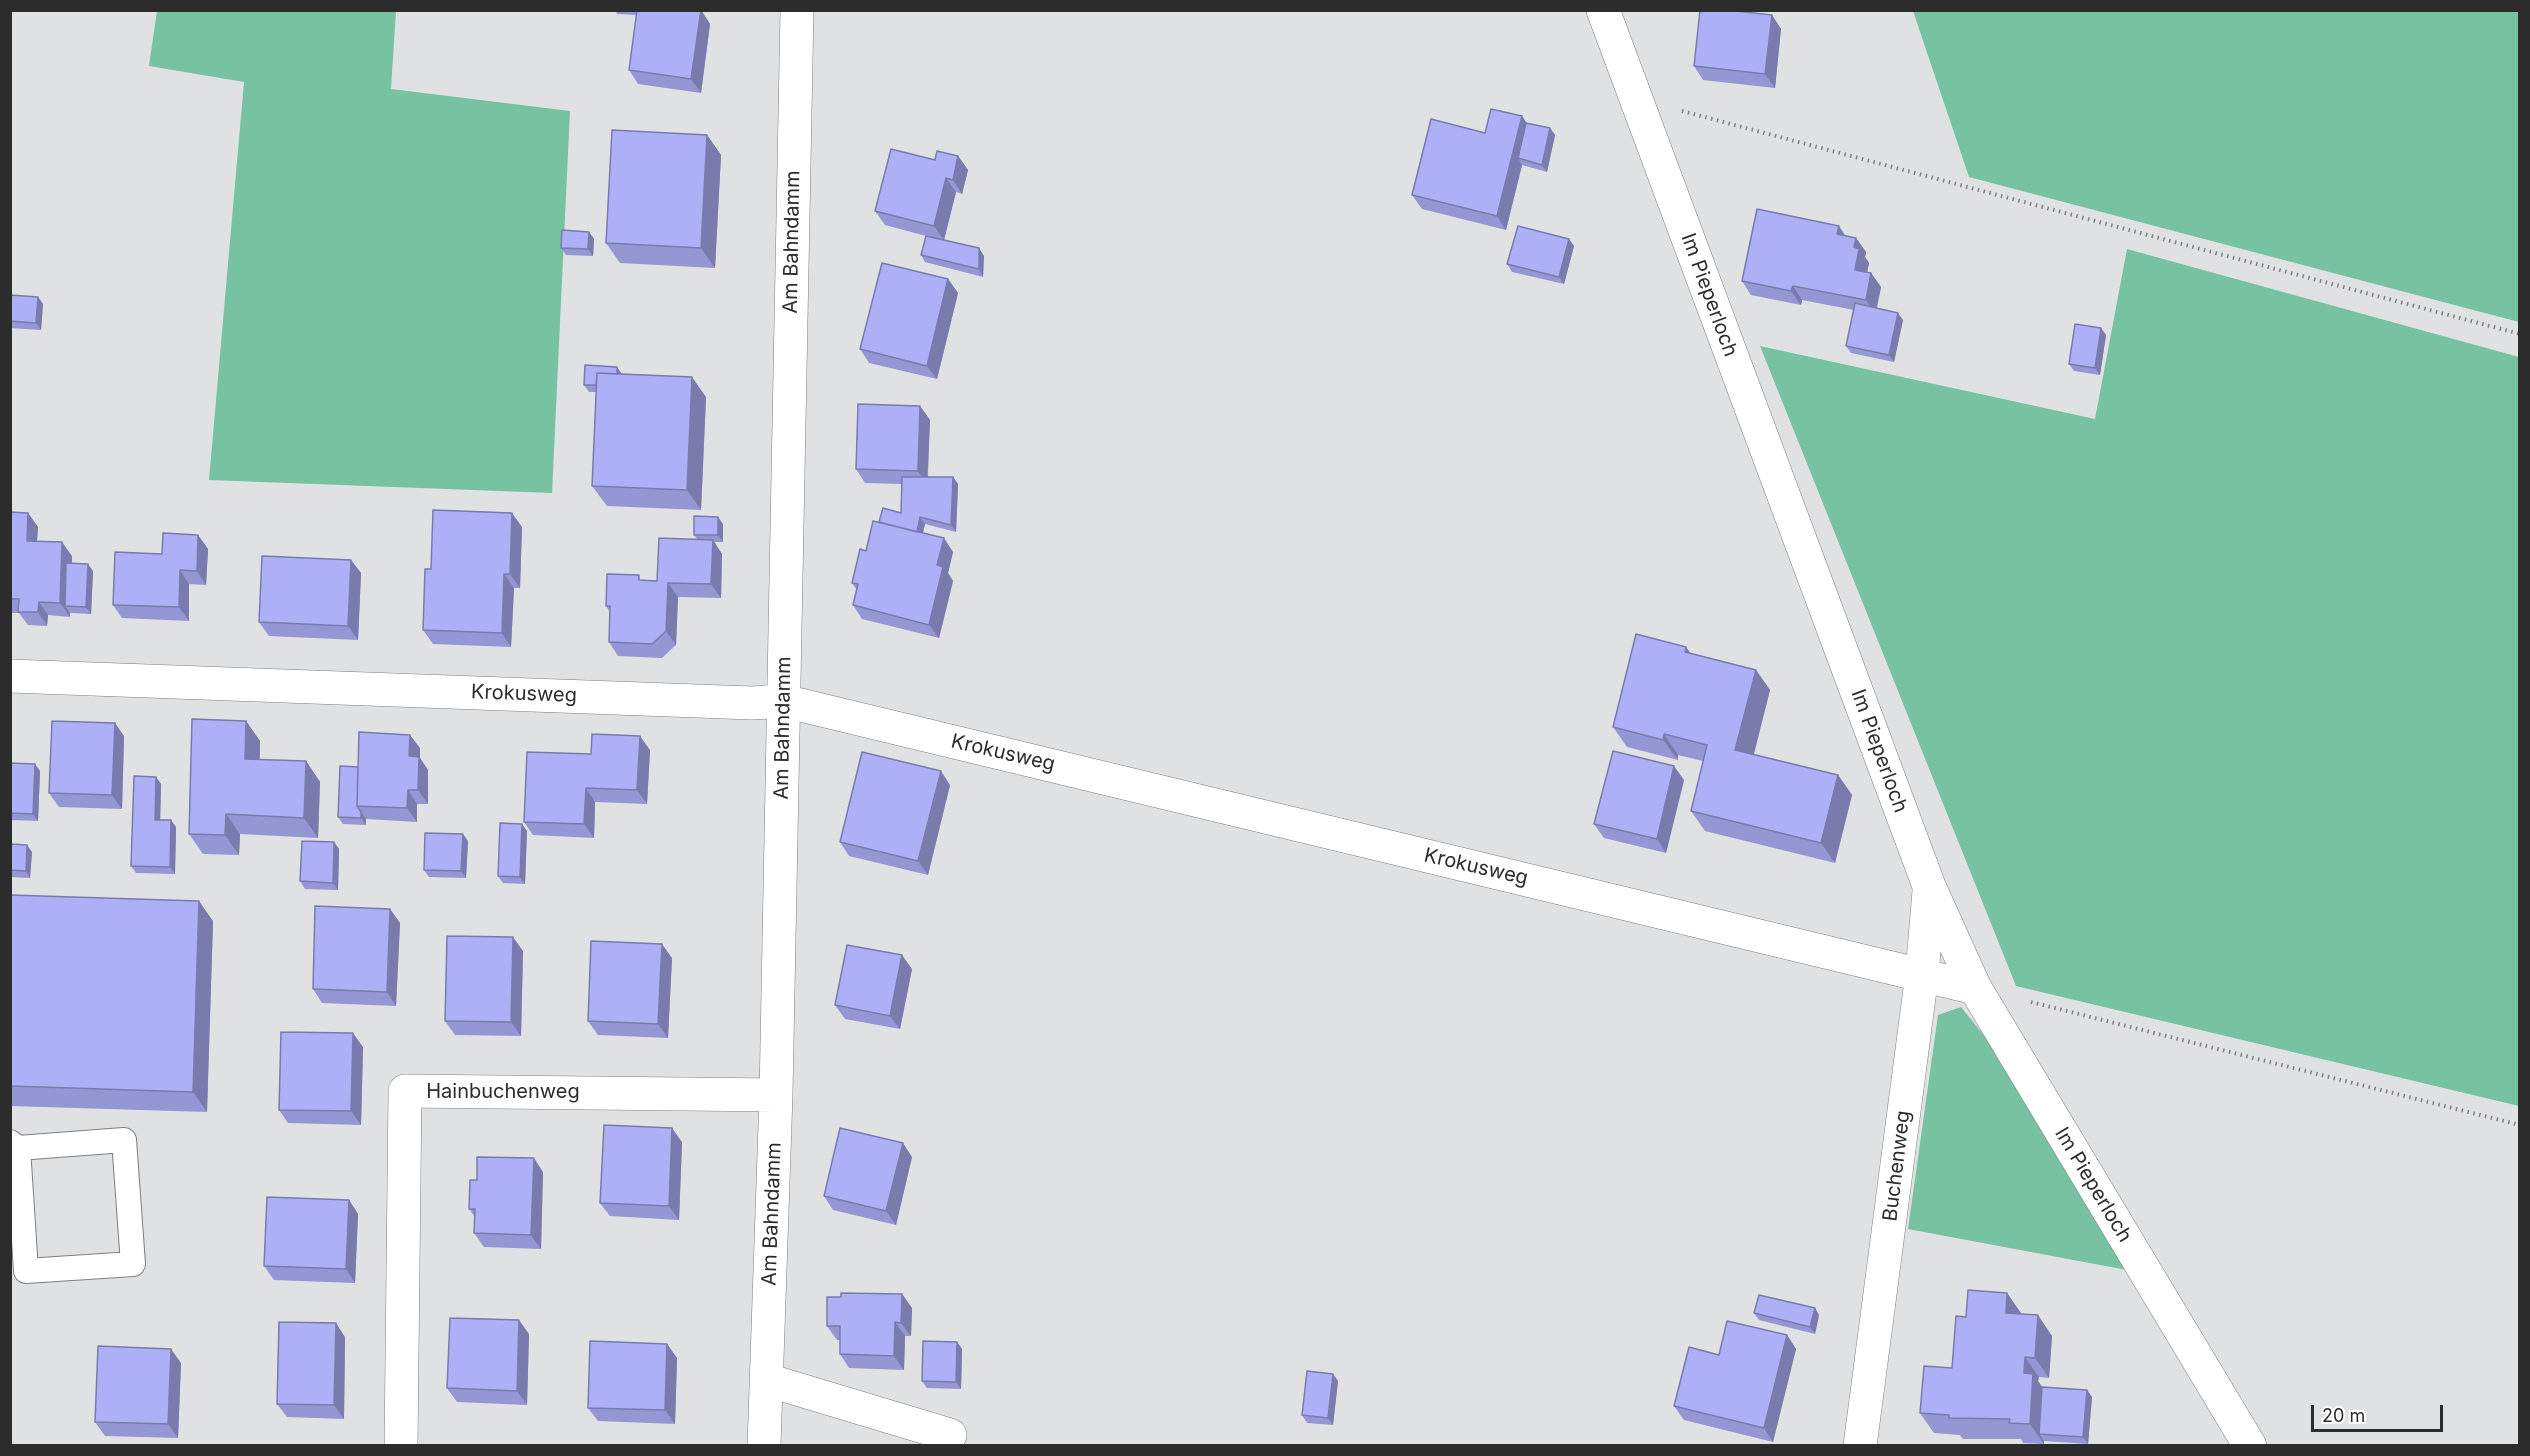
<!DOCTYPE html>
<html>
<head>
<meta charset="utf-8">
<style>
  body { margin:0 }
  #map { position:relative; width:2530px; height:1456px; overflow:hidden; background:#e0e1e3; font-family:Inter,sans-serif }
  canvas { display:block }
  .frame { position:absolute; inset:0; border:12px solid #2c2c2d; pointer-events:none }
  .scale { position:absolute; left:2311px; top:1405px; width:132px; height:27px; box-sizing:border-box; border:3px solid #2c2c2d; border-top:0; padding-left:8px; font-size:18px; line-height:21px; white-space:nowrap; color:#2c2c2d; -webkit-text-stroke:4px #fff; paint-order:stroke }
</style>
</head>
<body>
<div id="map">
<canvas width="2530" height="1456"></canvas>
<div class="frame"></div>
<div class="scale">20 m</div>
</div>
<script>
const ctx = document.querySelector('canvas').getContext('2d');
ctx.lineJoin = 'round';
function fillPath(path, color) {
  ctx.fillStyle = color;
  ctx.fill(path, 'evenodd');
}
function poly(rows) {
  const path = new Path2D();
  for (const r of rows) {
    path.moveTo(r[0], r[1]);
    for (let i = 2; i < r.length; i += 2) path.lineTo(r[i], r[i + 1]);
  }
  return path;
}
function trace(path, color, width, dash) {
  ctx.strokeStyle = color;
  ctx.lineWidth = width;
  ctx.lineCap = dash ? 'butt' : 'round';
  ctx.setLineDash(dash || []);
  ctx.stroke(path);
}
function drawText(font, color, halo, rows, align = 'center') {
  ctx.font = font + ' Inter,sans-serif';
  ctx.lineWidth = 4.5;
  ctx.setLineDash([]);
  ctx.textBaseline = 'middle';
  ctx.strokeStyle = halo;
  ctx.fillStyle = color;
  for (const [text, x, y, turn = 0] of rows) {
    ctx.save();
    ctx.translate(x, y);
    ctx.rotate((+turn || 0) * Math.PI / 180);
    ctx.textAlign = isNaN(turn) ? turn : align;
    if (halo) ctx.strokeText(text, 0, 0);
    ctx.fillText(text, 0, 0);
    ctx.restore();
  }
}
const green = poly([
  [157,11,396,11,391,89,570,111,552,493,209,480,244,82,149,66],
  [1913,11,2519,11,2519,322,1969,177],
  [2127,249,2519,357,2519,1106,2016,986,1760,346,2095,419],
  [1961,1007,1990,1043,2127,1270,1908,1229,1938,1015]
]);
const path = poly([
  [1682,111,2520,334],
  [2031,1002,2520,1125]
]);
const service = poly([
  [10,1142,18,1148,124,1140,133,1264,26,1271,18,1148]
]);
const minor = poly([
  [1603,10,1929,886,1975,988,2250,1446],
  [10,676,752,703,784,701,1975,988],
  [767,1380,950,1435],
  [401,1446,405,1091,776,1095],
  [764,1446,776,1095,797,10],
  [1860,1446,1922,974,1929,891]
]);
const wall = poly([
  [615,10,701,10,710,24,701,93,638,84,629,70,636,15,617,14],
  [1772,15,1781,29,1775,88,1703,80,1694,66],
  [1527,123,1550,128,1555,135,1547,172,1522,165,1506,230,1422,209,1412,195,1485,133],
  [707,135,721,155,715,268,620,263,606,243],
  [958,156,968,170,962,194,956,192,944,240,984,256,983,277,925,262,921,255,926,236,885,225,875,211,935,160],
  [589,232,594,239,593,256,566,255,561,248],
  [1845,236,1856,238,1866,252,1865,257,1869,263,1867,272,1871,273,1881,287,1877,308,1903,320,1894,362,1851,353,1846,346,1854,310,1802,300,1801,305,1751,295,1742,281],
  [1574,246,1564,284,1512,272,1507,264],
  [948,279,958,293,937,379,869,363,860,349],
  [10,295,38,297,43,304,41,330,10,328],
  [2106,335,2100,375,2074,371,2069,364],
  [622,374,706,397,701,510,607,506,592,486,596,392,589,392,584,385],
  [920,406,930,420,928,477,953,477,958,484,956,532,925,524,923,533,953,552,948,573,953,581,939,638,862,619,853,605,857,590,852,583,879,522,901,513,902,484,865,483,856,469],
  [10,512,28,513,38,527,37,541,72,556,72,563,93,571,91,614,70,613,70,617,48,615,47,626,28,625,19,613,10,613],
  [723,524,723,542,714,542,722,554,721,598,678,597,676,645,662,658,618,656,609,642,610,612,606,606,642,580,657,581,698,540,694,535],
  [522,527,520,588,514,588,511,647,433,644,423,630,431,569],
  [198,535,208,549,206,585,189,584,189,621,122,618,113,605,162,554],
  [351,560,361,573,358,640,269,636,259,622],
  [1686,647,1691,654,1756,670,1770,690,1753,755,1838,775,1852,795,1835,863,1705,831,1691,811,1703,761,1678,755,1678,760,1627,747,1613,727],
  [246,721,260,741,260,760,306,761,320,782,318,838,240,834,239,855,203,854,189,834],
  [124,736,122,809,59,807,49,793],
  [420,748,420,758,428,770,428,804,417,804,417,822,366,819,366,825,343,824,338,817,358,767],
  [650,750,647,804,595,802,594,838,533,835,524,822,591,754],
  [10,763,40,771,38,821,10,820],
  [156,777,161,784,160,820,176,827,175,874,136,873,131,866],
  [1684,780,1666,853,1604,838,1594,824],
  [950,785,928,875,849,856,840,842],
  [527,831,525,884,503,883,498,876],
  [468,841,466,878,429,877,424,870],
  [334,842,339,849,338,890,305,889,300,881],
  [10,844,32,852,30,878,10,877],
  [10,895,213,921,207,1112,10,1106],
  [390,909,400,923,396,1006,322,1003,313,989],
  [523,951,521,1036,455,1035,445,1021],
  [672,958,668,1038,598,1035,588,1021],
  [912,969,900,1029,845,1019,835,1005],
  [363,1047,361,1125,288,1123,279,1110],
  [682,1142,679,1220,610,1216,600,1203],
  [912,1157,896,1225,833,1210,824,1196],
  [543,1172,541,1249,484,1247,474,1233,475,1217,469,1209,477,1180],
  [349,1200,358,1214,355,1283,274,1280,264,1266],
  [2007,1293,2021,1314,2052,1336,2049,1378,2039,1377,2038,1381,2042,1387,2087,1390,2092,1397,2088,1444,2044,1441,2044,1444,2023,1443,2021,1439,1963,1439,1960,1435,1934,1433,1920,1413,1952,1368,1966,1317],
  [902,1294,912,1308,911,1336,905,1336,904,1370,849,1368,840,1354,840,1340,837,1340,827,1326,841,1297],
  [1815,1308,1819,1315,1815,1334,1759,1320,1754,1313],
  [529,1334,527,1405,457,1402,447,1388],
  [1787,1335,1796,1349,1773,1442,1684,1420,1674,1406,1719,1355],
  [345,1337,344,1419,287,1417,277,1404],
  [957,1342,962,1349,961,1389,927,1388,922,1381],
  [667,1344,677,1358,675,1424,598,1421,588,1408],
  [181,1363,178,1438,105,1436,95,1422],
  [1333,1374,1338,1381,1333,1425,1307,1423,1302,1415]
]);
const shadedWall = poly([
  [701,10,710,24,701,93,691,79],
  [1772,15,1781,29,1775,88,1765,74],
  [1522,116,1531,129,1518,158,1522,165,1506,230,1497,216],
  [1550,128,1555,135,1547,172,1542,165],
  [707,135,721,155,715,268,701,248],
  [958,156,968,170,962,194,953,180],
  [946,178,956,192,944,240,934,226],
  [1839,226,1848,240,1837,234],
  [589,232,594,239,593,256,588,249],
  [1856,238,1866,252,1865,257,1869,263,1865,283,1855,270,1854,247],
  [1569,239,1574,246,1564,284,1559,277],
  [979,248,984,256,983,277,979,269],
  [1871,273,1881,287,1875,314,1866,300],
  [948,279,958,293,937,379,927,366],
  [1793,286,1802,300,1801,305,1791,291],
  [38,297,43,304,41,330,36,323],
  [1898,313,1903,320,1894,362,1889,355],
  [2101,328,2106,335,2100,375,2095,368],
  [617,367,622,374,616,386],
  [692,377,706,397,701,510,687,490],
  [920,406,930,420,927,485,918,471],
  [953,477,958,484,956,532,951,525],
  [28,513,38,527,36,555,27,541],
  [512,513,522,527,520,588,510,574],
  [718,517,723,524,723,542,718,535],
  [920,517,925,524,920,544,915,537],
  [198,535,208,549,206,585,197,571],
  [944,538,953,552,948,573,953,581,939,638,929,625,937,565],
  [713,540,722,554,721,598,711,584],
  [62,542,72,556,70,607,65,606,70,613,70,617,60,603],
  [351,560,361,573,358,640,348,626],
  [88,564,93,571,91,614,86,607],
  [180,570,189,584,189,621,179,607],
  [504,574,514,588,511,647,502,633],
  [668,583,678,597,676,645,666,631],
  [39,602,48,615,47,626,38,612],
  [1686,647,1700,667,1685,652],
  [1756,670,1770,690,1750,770,1735,750],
  [246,721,260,741,259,779,245,759],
  [115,723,124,736,122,809,112,795],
  [1664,734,1678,755,1678,760,1663,740],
  [410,735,420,748,420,758,428,770,428,804,418,790,409,756],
  [640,736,650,750,647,804,637,790],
  [306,761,320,782,318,838,304,818],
  [35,764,40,771,38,821,33,814],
  [1674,766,1684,780,1666,853,1657,839],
  [941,771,950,785,928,875,918,861],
  [1838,775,1852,795,1835,863,1821,843],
  [156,777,161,784,160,827,155,820],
  [586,788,595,802,594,838,584,824],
  [408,790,417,804,417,822,407,808],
  [361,812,366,819,366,825,361,818],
  [226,814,240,834,239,855,225,835],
  [171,820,176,827,175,874,170,867],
  [522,824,527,831,525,884,520,877],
  [463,834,468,841,466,878,461,871],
  [334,842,339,849,338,890,333,883],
  [27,845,32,852,30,878,26,871],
  [199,901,213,921,207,1112,193,1092],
  [390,909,400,923,396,1006,387,992],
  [513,937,523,951,521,1036,511,1022],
  [662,944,672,958,668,1038,658,1024],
  [902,955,912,969,900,1029,890,1016],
  [353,1033,363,1047,361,1125,351,1111],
  [672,1128,682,1142,679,1220,669,1206],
  [903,1143,912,1157,896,1225,886,1211],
  [534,1158,543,1172,541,1249,531,1235],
  [349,1200,358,1214,355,1283,346,1269],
  [2007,1293,2021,1313,2020,1333,2006,1313],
  [902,1294,912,1308,911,1336,901,1323],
  [1815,1308,1819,1315,1815,1334,1810,1327],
  [2038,1315,2052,1336,2049,1378,2035,1358],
  [519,1320,529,1334,527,1405,517,1391],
  [895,1322,905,1336,904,1370,894,1356],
  [336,1323,345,1337,344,1419,334,1405],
  [1787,1335,1796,1349,1773,1442,1764,1428],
  [957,1342,962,1349,961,1389,956,1382],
  [667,1344,677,1358,675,1424,665,1410],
  [171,1349,181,1363,178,1438,168,1424],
  [2025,1357,2039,1377,2038,1381,2047,1394,2039,1434,2044,1441,2044,1444,2030,1424,2024,1373],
  [1333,1374,1338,1381,1333,1425,1328,1418],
  [2087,1390,2092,1397,2088,1444,2083,1437]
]);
const building = poly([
  [637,10,701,10,691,79,629,70,637,10],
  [1700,10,1727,10,1772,15,1765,74,1694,66,1700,10],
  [1491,109,1522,116,1497,216,1412,195,1431,119,1485,133,1491,109],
  [1526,123,1550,128,1542,165,1518,158,1526,123],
  [612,130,707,135,701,248,606,243,612,130],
  [891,149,935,160,937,151,958,156,953,180,946,178,934,226,875,211,891,149],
  [1757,209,1839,226,1837,234,1856,238,1854,247,1859,249,1855,270,1871,273,1866,300,1793,286,1791,291,1742,281,1757,209],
  [1518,226,1569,239,1559,277,1507,264,1518,226],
  [562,230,589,232,588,249,561,248,562,230],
  [926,236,979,248,979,269,921,255,926,236],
  [882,263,948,279,927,366,860,349,882,263],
  [10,295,38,297,36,323,10,321,10,295],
  [1855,303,1898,313,1889,355,1846,346,1855,303],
  [2075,324,2101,328,2095,368,2069,364,2075,324],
  [585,365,617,367,617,374,597,373,596,385,584,385,585,365],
  [597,373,692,377,687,490,592,486,597,373],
  [858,404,920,406,918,471,856,469,858,404],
  [902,477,953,477,951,525,920,517,917,532,879,522,883,508,901,513,902,477],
  [433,510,512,513,510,574,504,574,502,633,423,630,425,569,431,569,433,510],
  [10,512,28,513,27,541,62,542,60,603,39,602,38,612,18,612,19,599,10,599,10,512],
  [694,516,718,517,718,535,694,535,694,516],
  [873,521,944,538,937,565,943,567,929,625,853,605,858,584,852,583,860,549,866,551,873,521],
  [163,533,198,535,197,571,180,570,179,607,113,605,115,552,162,554,163,533],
  [659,538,713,540,711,584,668,583,666,631,652,644,609,642,610,606,606,606,607,574,639,575,639,580,657,581,659,538],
  [262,556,351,560,348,626,259,622,262,556],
  [66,563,88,564,86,607,65,606,66,563],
  [1636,634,1686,647,1685,652,1756,670,1735,750,1838,775,1821,843,1691,811,1707,745,1664,734,1663,740,1613,727,1636,634],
  [192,719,246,721,245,759,306,761,304,818,226,814,225,835,189,834,192,719],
  [52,721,115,723,112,795,49,793,52,721],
  [359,732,410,735,409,756,419,757,418,790,408,790,407,808,357,806,359,732],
  [592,734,640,736,637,790,586,788,584,824,524,822,527,752,591,754,592,734],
  [1613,751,1674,766,1657,839,1594,824,1613,751],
  [862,752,941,771,918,861,840,842,862,752],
  [10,763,35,764,33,814,10,813,10,763],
  [340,766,358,767,357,806,361,812,361,818,338,817,340,766],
  [134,776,156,777,155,820,171,820,170,867,131,866,134,776],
  [500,823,522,824,520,877,498,876,500,823],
  [425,833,463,834,461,871,424,870,425,833],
  [302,841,334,842,333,883,300,881,302,841],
  [10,844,27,845,26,871,10,870,10,844],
  [10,895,199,901,193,1092,10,1086,10,895],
  [315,906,390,909,387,992,313,989,315,906],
  [447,936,513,937,511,1022,445,1021,447,936],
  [591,941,662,944,658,1024,588,1021,591,941],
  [847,945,902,955,890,1016,835,1005,847,945],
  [281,1032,353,1033,351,1111,279,1110,281,1032],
  [604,1125,672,1128,669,1206,600,1203,604,1125],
  [840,1128,903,1143,886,1211,824,1196,840,1128],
  [477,1157,534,1158,531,1235,474,1233,475,1209,469,1209,470,1180,477,1180,477,1157],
  [267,1197,349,1200,346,1269,264,1266,267,1197],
  [1968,1290,2007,1293,2006,1313,2038,1315,2035,1358,2025,1357,2024,1373,2033,1374,2030,1424,2009,1423,2010,1419,1949,1418,1949,1415,1920,1413,1924,1366,1952,1368,1956,1316,1966,1317,1968,1290],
  [841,1293,902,1294,901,1323,895,1322,894,1356,840,1354,840,1326,827,1326,827,1297,841,1297,841,1293],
  [1759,1295,1815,1308,1810,1327,1754,1313,1759,1295],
  [450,1318,519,1320,517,1391,447,1388,450,1318],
  [1727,1321,1787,1335,1764,1428,1674,1406,1689,1347,1719,1355,1727,1321],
  [279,1322,336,1323,334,1405,277,1404,279,1322],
  [590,1341,667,1344,665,1410,588,1408,590,1341],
  [923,1341,957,1342,956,1382,922,1381,923,1341],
  [98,1346,171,1349,168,1424,95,1422,98,1346],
  [1307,1371,1333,1374,1328,1418,1302,1415,1307,1371],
  [2042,1387,2087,1390,2083,1437,2039,1434,2042,1387]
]);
const streetNames = [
  ["Am Bahndamm",792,242,-89],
  ["Im Pieperloch",1709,295,70],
  ["Krokusweg",524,694,2],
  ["Am Bahndamm",783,728,-89],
  ["Im Pieperloch",1879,751,70],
  ["Krokusweg",1003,753,13],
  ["Krokusweg",1476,867,13],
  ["Hainbuchenweg",503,1092],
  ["Buchenweg",1897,1166,-83],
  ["Im Pieperloch",2093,1185,59],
  ["Am Bahndamm",772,1214,-88]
];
fillPath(green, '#77c2a0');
trace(service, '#7e7f80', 26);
trace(minor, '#7e7f80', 34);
trace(path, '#818183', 4, [1.5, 4.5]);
trace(service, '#fff', 24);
trace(minor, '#fff', 33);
fillPath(wall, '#9597d4');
fillPath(shadedWall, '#797bad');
fillPath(building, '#adb0f7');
trace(building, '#797bad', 1.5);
drawText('20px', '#2c2c2d', '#fff', streetNames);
</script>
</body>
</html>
